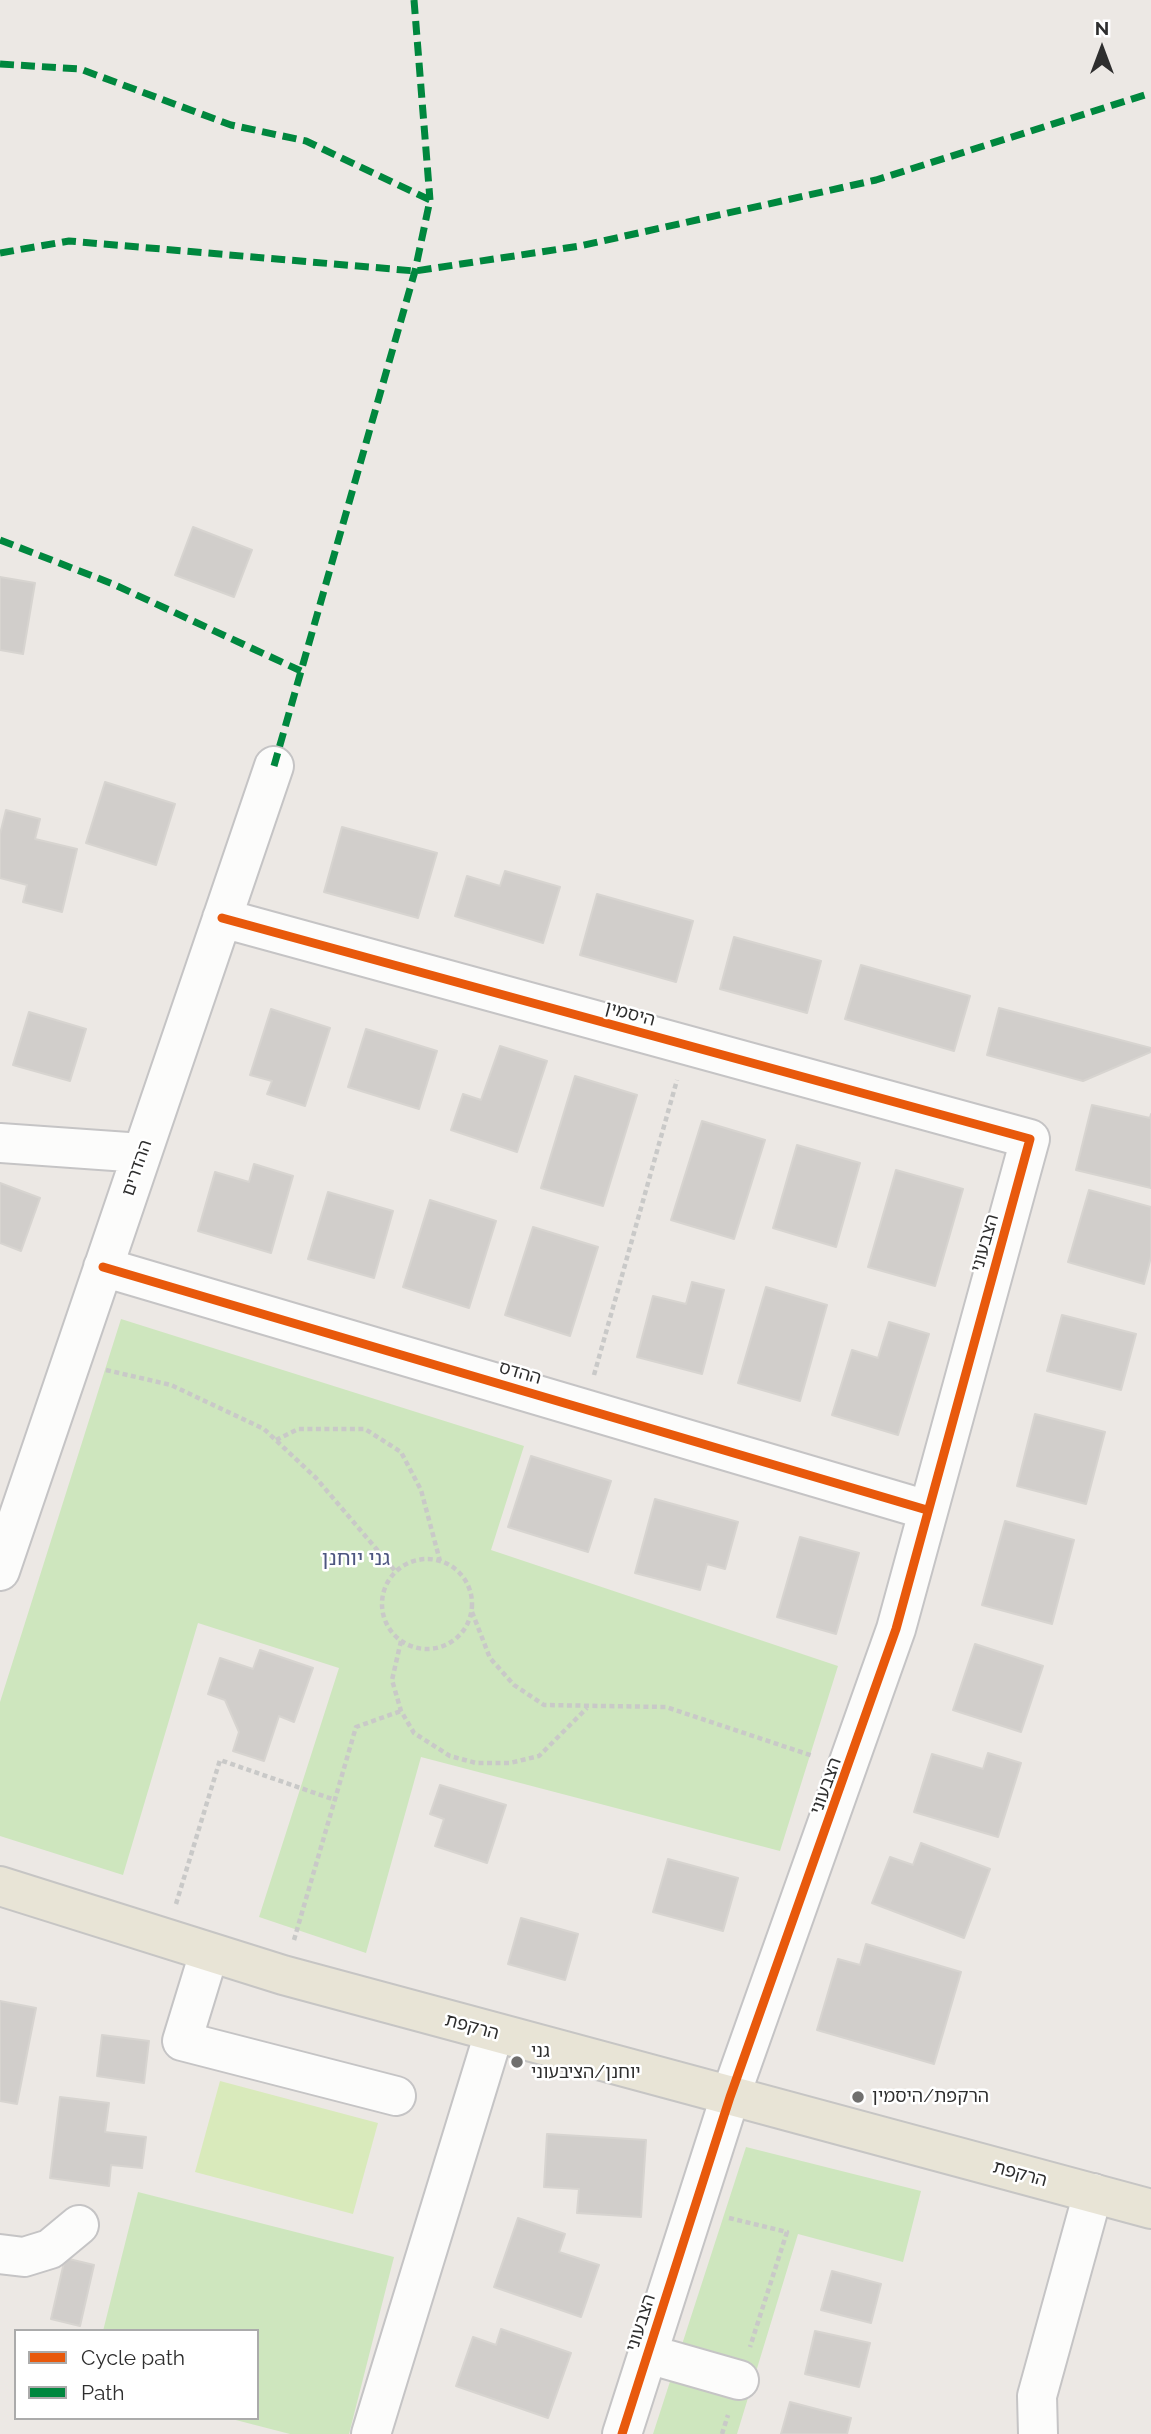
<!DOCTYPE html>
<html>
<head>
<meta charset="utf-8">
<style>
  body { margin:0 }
  #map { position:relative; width:1151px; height:2434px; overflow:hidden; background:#ece8e4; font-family:Raleway,sans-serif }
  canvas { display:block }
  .legend { position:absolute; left:14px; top:2329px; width:245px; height:91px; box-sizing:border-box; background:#fff; border:2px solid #ababab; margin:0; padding:9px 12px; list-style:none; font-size:21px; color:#2e2e2e }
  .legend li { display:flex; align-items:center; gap:14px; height:35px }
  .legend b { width:35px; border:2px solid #ababab }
  .north { position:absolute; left:1067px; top:14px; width:70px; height:70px; -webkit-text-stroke:5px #fff; paint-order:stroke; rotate:0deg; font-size:19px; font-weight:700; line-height:28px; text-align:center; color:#2e2e2e }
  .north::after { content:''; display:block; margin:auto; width:24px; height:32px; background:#2e2e2e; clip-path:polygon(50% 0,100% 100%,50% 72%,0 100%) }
</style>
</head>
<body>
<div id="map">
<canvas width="1151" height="2434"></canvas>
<ul class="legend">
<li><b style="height:9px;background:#e8590c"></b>Cycle path</li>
<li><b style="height:9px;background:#00873e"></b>Path</li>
</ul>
<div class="north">N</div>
</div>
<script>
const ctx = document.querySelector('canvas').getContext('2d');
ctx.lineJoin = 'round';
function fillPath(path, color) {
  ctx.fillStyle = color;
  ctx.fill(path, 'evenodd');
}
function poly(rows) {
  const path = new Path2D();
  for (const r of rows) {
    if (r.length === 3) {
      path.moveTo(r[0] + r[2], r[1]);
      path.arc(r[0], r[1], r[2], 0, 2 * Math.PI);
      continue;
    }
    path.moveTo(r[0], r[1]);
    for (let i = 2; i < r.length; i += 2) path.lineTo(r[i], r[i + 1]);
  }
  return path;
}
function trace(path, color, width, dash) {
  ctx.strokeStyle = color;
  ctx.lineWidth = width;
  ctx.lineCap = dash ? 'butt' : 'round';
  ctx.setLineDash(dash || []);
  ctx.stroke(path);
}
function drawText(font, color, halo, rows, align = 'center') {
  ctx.font = font + ' Raleway,"Noto Sans Hebrew",sans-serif';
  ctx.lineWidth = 5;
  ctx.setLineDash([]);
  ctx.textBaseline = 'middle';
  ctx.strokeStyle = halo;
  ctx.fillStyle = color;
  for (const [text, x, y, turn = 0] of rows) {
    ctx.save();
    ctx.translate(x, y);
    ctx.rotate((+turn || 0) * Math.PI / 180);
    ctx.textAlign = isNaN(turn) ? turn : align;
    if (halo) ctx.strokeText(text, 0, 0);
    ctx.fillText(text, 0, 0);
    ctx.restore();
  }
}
const green = poly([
  [121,1319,524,1446,491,1550,838,1666,780,1851,421,1757,366,1953,259,1917,339,1668,198,1623,123,1875,0,1836,0,1702],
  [746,2147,921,2191,903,2262,798,2234,737,2434,653,2434],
  [138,2192,394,2257,349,2434,290,2434,228,2418,257,2418,257,2331,103,2331]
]);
const pitch = poly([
  [220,2081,378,2123,353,2214,195,2172]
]);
const building = poly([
  [193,527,252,550,234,597,175,575,193,527],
  [0,577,35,583,23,654,0,650,0,577],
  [105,782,175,804,156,865,86,843,105,782],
  [6,810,40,819,35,839,77,849,62,912,23,902,27,885,0,878,0,834,6,810],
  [342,827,437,853,418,918,324,892,342,827],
  [505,871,560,887,543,943,455,916,467,876,500,886,505,871],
  [597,894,693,921,676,982,580,955,597,894],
  [734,937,821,961,807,1013,720,989,734,937],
  [861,965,970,996,954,1051,845,1019,861,965],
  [999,1008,1151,1048,1151,1052,1083,1081,987,1055,999,1008],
  [271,1009,330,1028,305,1106,267,1094,272,1081,250,1075,271,1009],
  [29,1012,86,1029,70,1081,13,1065,29,1012],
  [366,1029,437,1051,419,1109,348,1087,366,1029],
  [500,1046,547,1061,517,1152,451,1130,463,1094,481,1100,500,1046],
  [575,1076,637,1095,603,1206,541,1188,575,1076],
  [1092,1105,1150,1118,1151,1114,1151,1188,1076,1170,1092,1105],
  [702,1121,765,1140,734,1239,671,1220,702,1121],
  [797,1145,860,1163,836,1247,773,1228,797,1145],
  [254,1164,293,1176,271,1253,198,1231,215,1172,249,1182,254,1164],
  [896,1170,963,1189,935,1286,868,1267,896,1170],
  [0,1183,40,1198,21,1251,0,1243,0,1183],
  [1089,1190,1151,1207,1151,1257,1144,1284,1068,1262,1089,1190],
  [328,1192,393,1211,374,1278,308,1259,328,1192],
  [430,1200,496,1221,469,1308,403,1287,430,1200],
  [533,1227,598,1247,570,1336,505,1315,533,1227],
  [692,1282,724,1290,702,1374,637,1357,653,1296,686,1304,692,1282],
  [766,1287,827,1305,800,1401,738,1383,766,1287],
  [1062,1315,1136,1334,1121,1390,1047,1371,1062,1315],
  [889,1322,929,1334,898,1435,832,1415,852,1350,878,1358,889,1322],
  [1035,1414,1105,1432,1086,1504,1017,1486,1035,1414],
  [531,1456,611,1481,588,1552,508,1527,531,1456],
  [655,1499,738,1522,725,1569,707,1564,700,1590,635,1573,655,1499],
  [1005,1521,1074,1540,1052,1624,982,1605,1005,1521],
  [800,1537,859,1553,836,1634,777,1617,800,1537],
  [975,1644,1043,1666,1021,1732,953,1710,975,1644],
  [260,1650,313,1668,294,1722,279,1716,264,1761,233,1751,239,1732,225,1700,208,1694,220,1658,253,1669,260,1650],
  [988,1753,1021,1763,998,1837,914,1812,932,1754,983,1769,988,1753],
  [440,1785,506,1805,487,1863,435,1846,444,1819,430,1814,440,1785],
  [921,1843,990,1869,964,1938,872,1903,890,1857,913,1865,921,1843],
  [668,1859,738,1878,723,1931,653,1912,668,1859],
  [521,1918,578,1934,565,1980,508,1964,521,1918],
  [866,1944,961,1972,934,2064,817,2030,838,1959,860,1965,866,1944],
  [0,2001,36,2008,17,2104,0,2101,0,2001],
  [102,2035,149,2041,144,2083,97,2076,102,2035],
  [60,2097,109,2103,105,2132,146,2137,142,2168,111,2165,109,2186,50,2178,60,2097],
  [547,2134,646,2140,641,2217,577,2213,579,2189,544,2187,547,2134],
  [518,2218,565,2234,559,2252,599,2265,581,2317,494,2287,518,2218],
  [65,2258,94,2265,80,2326,51,2319,65,2258],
  [832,2271,881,2284,871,2323,821,2310,832,2271],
  [501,2329,571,2353,548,2418,456,2386,473,2337,496,2345,501,2329],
  [815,2331,870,2343,859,2387,805,2374,815,2331],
  [790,2402,851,2418,847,2434,781,2434,790,2402]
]);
const path = poly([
  [106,1370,171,1385,264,1429,316,1478,396,1572],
  [594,1375,677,1080],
  [276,1440,298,1429,365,1429,401,1452,421,1490,440,1561],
  [427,1604,45],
  [472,1612,490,1658,514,1685,544,1705,666,1707,813,1756],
  [401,1641,392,1680,401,1711,414,1733,450,1756,476,1763,510,1763,539,1756,587,1708],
  [176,1904,220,1760,335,1800],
  [294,1940,356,1727,401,1711],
  [729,2218,787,2232,750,2347],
  [722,2434,728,2415]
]);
const minor = poly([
  [222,918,1030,1139,896,1629,730,2097,622,2434],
  [0,1143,142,1153],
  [103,1267,927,1510],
  [0,1571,274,766],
  [209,1953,182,2041,396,2096],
  [0,2254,24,2257,50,2249,79,2225],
  [648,2354,739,2380],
  [371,2434,494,2033],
  [1038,2434,1037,2396,1093,2193]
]);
const major = poly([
  [0,1886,283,1975,1151,2209]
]);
const quiet = poly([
  [414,0,430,200],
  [0,64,80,69,231,125,306,141,430,200,415,271,274,766],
  [0,253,69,241,415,271,580,246,876,180,1151,93],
  [0,540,113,584,301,671]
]);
const cycleway = poly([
  [222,918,1030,1139,896,1629,730,2097,622,2434],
  [103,1267,927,1510]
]);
const markers = [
  [517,2062,7,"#706f6e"],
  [858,2097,7,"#706f6e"]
];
const streetNames = [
  ["היסמין",630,1014,15],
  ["ההדרים",137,1168,-71],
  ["הצבעוני",985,1243,-74],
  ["ההדס",520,1373,16],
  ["הצבעוני",826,1786,-70],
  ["הרקפת",472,2027,15],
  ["הרקפת",1020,2174,15],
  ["הצבעוני",641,2323,-72]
];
const poiNames = [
  ["גני",531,2052],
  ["יוחנן/הציבעוני",531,2073],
  ["הרקפת/היסמין",872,2097]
];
const quarterNames = [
  ["גני יוחנן",356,1559]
];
fillPath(green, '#cee6be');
fillPath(pitch, '#d9eabb');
fillPath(building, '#d1cecb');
trace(building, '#d7d4d0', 2);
trace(minor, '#c5c4c5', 42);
trace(major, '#c6c5c4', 42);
trace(path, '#c9c9c8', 4.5, [5, 3.5]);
trace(minor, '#fcfcfb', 38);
trace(major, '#e8e4d6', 38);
trace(quiet, '#00873e', 7, [14, 7]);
trace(cycleway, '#e8590c', 9);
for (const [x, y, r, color] of markers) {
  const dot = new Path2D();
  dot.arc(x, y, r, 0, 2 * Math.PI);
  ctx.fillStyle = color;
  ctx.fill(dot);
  trace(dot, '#fff', 2.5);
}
drawText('18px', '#2e2e2e', '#fff', streetNames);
drawText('18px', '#2e2e2e', '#fff', poiNames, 'left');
drawText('21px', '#4d5680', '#fff', quarterNames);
</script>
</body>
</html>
